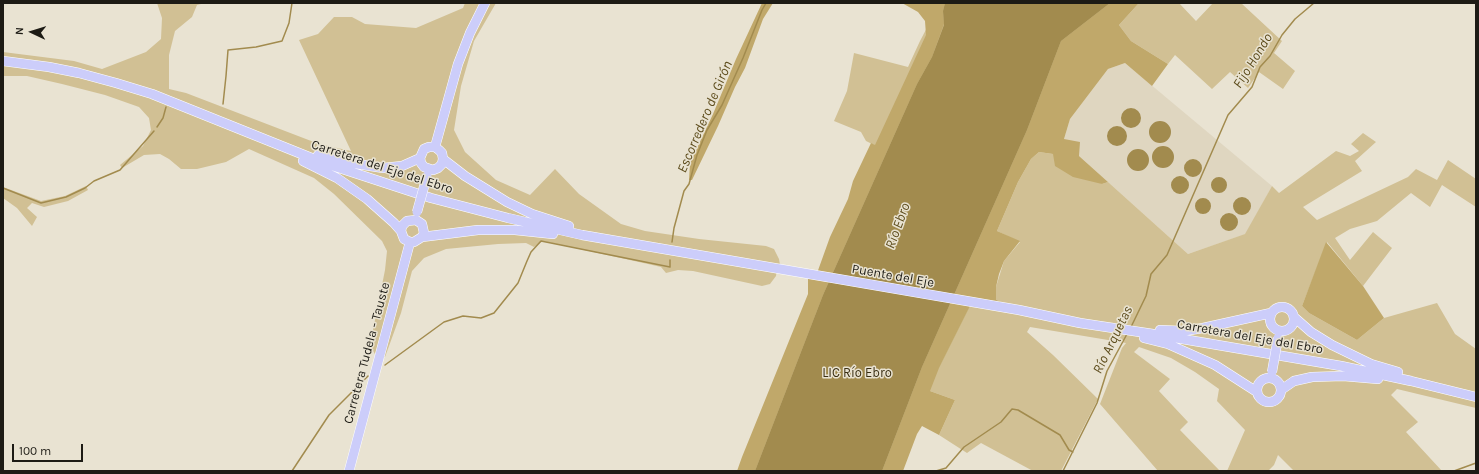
<!DOCTYPE html>
<html>
<head>
<meta charset="utf-8">
<style>
  body { margin:0 }
  #map { position:relative; width:1479px; height:474px; overflow:hidden; background:#e9e3d2; font-family:Karla,sans-serif }
  canvas { display:block }
  .frame { position:absolute; inset:0; border:4px solid #1d1b15; pointer-events:none }
  .north { position:absolute; left:12px; top:12px; width:40px; height:40px; -webkit-text-stroke:3px #e9e3d2; paint-order:stroke; rotate:274deg; font-size:11px; font-weight:700; line-height:16px; text-align:center; color:#1d1b15 }
  .north::after { content:''; display:block; margin:auto; width:14px; height:18px; background:#1d1b15; clip-path:polygon(50% 0,100% 100%,50% 72%,0 100%) }
  .scale { position:absolute; left:12px; top:444px; width:71px; height:18px; box-sizing:border-box; border:2px solid #1d1b15; border-top:0; padding-left:5px; font-size:12px; line-height:14px; white-space:nowrap; color:#1d1b15; -webkit-text-stroke:3px #e9e3d2; paint-order:stroke }
</style>
</head>
<body>
<div id="map">
<canvas width="1479" height="474"></canvas>
<div class="frame"></div>
<div class="north">N</div>
<div class="scale">100 m</div>
</div>
<script>
const ctx = document.querySelector('canvas').getContext('2d');
ctx.lineJoin = 'round';
function fillPath(path, color) {
  ctx.fillStyle = color;
  ctx.fill(path, 'evenodd');
}
function poly(rows) {
  const path = new Path2D();
  for (const r of rows) {
    if (r.length === 3) {
      path.moveTo(r[0] + r[2], r[1]);
      path.arc(r[0], r[1], r[2], 0, 2 * Math.PI);
      continue;
    }
    path.moveTo(r[0], r[1]);
    for (let i = 2; i < r.length; i += 2) path.lineTo(r[i], r[i + 1]);
  }
  return path;
}
function trace(path, color, width, dash) {
  ctx.strokeStyle = color;
  ctx.lineWidth = width;
  ctx.lineCap = dash ? 'butt' : 'round';
  ctx.setLineDash(dash || []);
  ctx.stroke(path);
}
function drawText(font, color, halo, rows, align = 'center') {
  ctx.font = font + ' Karla,sans-serif';
  ctx.lineWidth = 3;
  ctx.setLineDash([]);
  ctx.textBaseline = 'middle';
  ctx.strokeStyle = halo;
  ctx.fillStyle = color;
  for (const [text, x, y, turn = 0] of rows) {
    ctx.save();
    ctx.translate(x, y);
    ctx.rotate((+turn || 0) * Math.PI / 180);
    ctx.textAlign = isNaN(turn) ? turn : align;
    if (halo) ctx.strokeText(text, 0, 0);
    ctx.fillText(text, 0, 0);
    ctx.restore();
  }
}
const built = poly([
  [1125,63,1272,186,1246,234,1188,254,1079,156,1064,139,1070,119,1108,69]
]);
const green = poly([
  [157,3,205,3,197,5,192,17,175,31,169,55,169,89,186,93,319,144,351,151,299,40,318,34,334,17,352,17,365,24,416,28,463,8,465,3,496,3,474,41,461,86,454,130,465,152,496,180,530,195,555,169,579,194,621,224,645,231,699,239,766,246,774,249,779,259,781,271,777,269,776,276,770,284,762,286,693,271,678,270,666,273,661,267,648,264,543,241,534,247,526,243,498,244,446,249,424,258,412,271,401,313,385,357,377,358,370,345,385,270,387,251,382,241,334,194,314,178,249,149,226,162,197,169,181,169,169,159,160,154,144,155,122,168,120,165,143,146,151,130,149,118,139,107,105,95,62,84,27,76,3,76,3,52,74,61,102,69,146,52,161,39,162,18],
  [940,3,1131,3,1056,78,940,365,970,305,996,300,996,287,1004,261,1020,242,997,231,1018,182,1031,159,1039,152,1053,154,1102,184,1108,182,1188,254,1245,234,1272,186,1279,193,1336,151,1350,156,1359,151,1351,144,1363,133,1376,142,1355,161,1362,171,1303,207,1317,220,1408,177,1416,169,1437,180,1448,160,1476,179,1476,207,1442,185,1430,207,1411,193,1377,221,1350,229,1335,238,1350,260,1373,232,1392,248,1363,286,1327,242,1302,306,1309,313,1357,340,1384,318,1437,303,1455,334,1476,349,1476,408,1397,389,1391,395,1418,422,1406,432,1442,471,1294,471,1278,455,1274,465,1268,471,1227,471,1245,430,1217,401,1219,389,1195,372,1171,358,1139,347,1134,352,1170,379,1159,391,1188,422,1180,430,1220,471,1158,471,1100,404,1122,348,1126,343,1030,327,1027,332,1053,355,1098,399,1061,471,1033,471,981,443,967,453,939,435,955,400,930,391,898,471,742,471,874,145,866,141,861,132,834,121,847,91,854,53,908,67,920,41],
  [1139,3,1179,3,1196,21,1213,3,1241,3,1282,41,1274,53,1295,71,1283,89,1259,72,1248,88,1230,72,1212,89,1175,55,1168,64,1131,41,1119,25],
  [86,186,88,190,68,201,44,207,32,203,27,208,37,217,32,226,17,208,3,198,3,187,41,201,65,196]
]);
const forest = poly([
  [762,3,773,3,763,19,745,68,735,87,718,126,692,180,689,180,690,163,713,114,736,59],
  [902,3,945,3,943,11,944,24,932,57,917,84,823,295,755,471,737,471,742,457,808,294,808,277,816,276,830,237,848,199,853,181,871,143,875,145,926,35,925,21,918,12],
  [1110,3,1139,3,1119,25,1131,41,1168,64,1152,86,1125,63,1108,69,1070,119,1064,139,1080,142,1079,156,1108,182,1102,184,1073,177,1055,166,1053,154,1039,152,1031,159,1018,182,997,231,1020,241,1004,261,999,274,996,287,996,300,1003,303,970,306,939,368,930,391,955,400,939,435,922,426,917,434,903,471,882,471,922,367,1027,130,1061,41],
  [1326,242,1363,286,1384,318,1357,340,1309,313,1302,306]
]);
const water = poly([
  [945,3,1110,3,1061,41,1027,130,922,367,882,471,755,471,823,295,917,84,932,57,944,25,943,11],
  [1131,118,10],
  [1160,132,11],
  [1117,136,10],
  [1163,157,11],
  [1138,160,11],
  [1193,168,9],
  [1180,185,9],
  [1219,185,8],
  [1242,206,9],
  [1203,206,8],
  [1229,222,9]
]);
const stream = poly([
  [223,104,226,76,228,50,256,47,282,41,289,23,292,3],
  [157,127,163,118,166,107],
  [3,188,41,203,66,197,85,188,94,181,120,170,154,131],
  [672,242,674,228,684,191,689,184,697,155,707,130,722,105,743,58,762,10,766,3],
  [1131,327,1146,296,1151,274,1167,255,1228,115,1252,87,1260,67,1270,56,1282,35,1295,19,1314,3],
  [385,365,444,322,463,316,481,318,494,313,518,283,527,261,531,252,541,241,670,267,670,260],
  [292,471,329,415,368,376],
  [936,471,946,468,964,447,1001,422,1012,409,1018,410,1060,435,1069,450,1073,452],
  [1063,471,1097,403,1107,371,1127,334],
  [1454,471,1476,463]
]);
const major = poly([
  [3,61,49,67,79,73,116,83,152,94,324,163,431,198,508,218,582,235,1019,310,1080,323,1153,334,1341,366,1411,381,1476,397],
  [435,147,458,64,470,33,485,3],
  [318,155,351,163,383,168,402,166,420,158],
  [443,159,442,164,438,168,433,170,424,167,421,163,420,158,424,149,429,147,435,147,439,150,442,153,443,159,465,176,507,202,532,214,569,226],
  [303,161,337,178,367,199,394,223,401,231,404,239,410,242,414,242,422,237,424,233,422,224,416,220,407,221,402,226,401,231],
  [422,237,478,230,515,230,553,234],
  [1282,319,12],
  [1294,317,1311,332,1332,345,1371,364,1398,372],
  [1160,330,1184,331,1203,328,1271,313],
  [1144,338,1168,344,1215,365,1257,392],
  [1269,390,12],
  [1281,390,1294,381,1312,377,1343,376,1378,379],
  [349,471,410,242]
]);
const majorBridge = poly([
  [417,212,427,176],
  [1272,372,1278,338]
]);
const streetNames = [
  ["Carretera del Eje del Ebro",382,167,18],
  ["Puente del Eje",893,276,10],
  ["Carretera del Eje del Ebro",1250,337,10],
  ["Carretera Tudela - Tauste",367,353,-75]
];
const parkNames = [
  ["LIC Río Ebro",857,373]
];
const waterNames = [
  ["Fijo Hondo",1253,61,-58],
  ["Escorredero de Girón",705,117,-67],
  ["Río Ebro",898,226,-70],
  ["Río Arquetas",1113,340,-64]
];
fillPath(built, '#dfd6c0');
fillPath(green, '#d1c094');
fillPath(forest, '#c0a86a');
fillPath(water, '#a28b4e');
trace(stream, '#a28b4e', 1.5);
trace(major, '#fff', 10);
trace(major, '#cccdfa', 9);
trace(majorBridge, '#fff', 10, []);
trace(majorBridge, '#cccdfa', 9);
drawText('13px', '#1d1b15', '#e9e3d2', streetNames);
drawText('13px', '#3a2f13', '#e9e3d2', parkNames);
drawText('italic 14px', '#5e4d1d', '#e9e3d2', waterNames);
</script>
</body>
</html>
